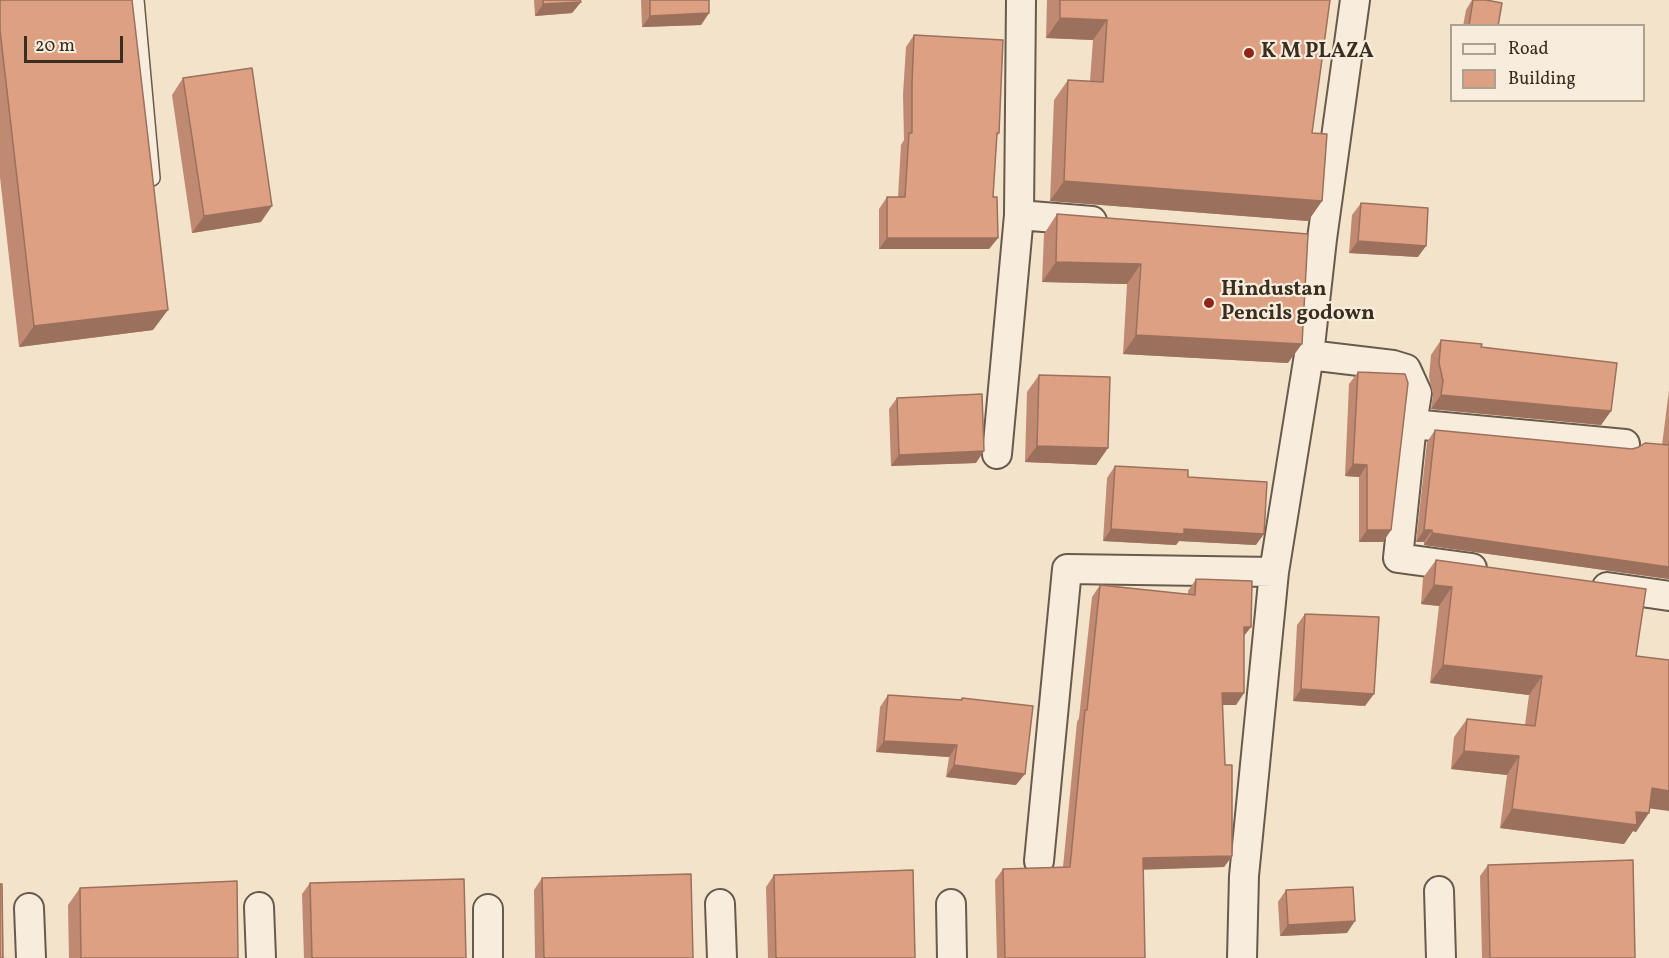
<!DOCTYPE html>
<html>
<head>
<meta charset="utf-8">
<style>
  body { margin:0 }
  #map { position:relative; width:1669px; height:958px; overflow:hidden; background:#f4e3cb; font-family:Vollkorn,serif }
  canvas { display:block }
  .legend { position:absolute; left:1450px; top:24px; width:195px; height:78px; box-sizing:border-box; background:#f8eddd; border:2px solid #aca191; margin:0; padding:8px 10px; list-style:none; font-size:18px; color:#3a2e20 }
  .legend li { display:flex; align-items:center; gap:12px; height:30px }
  .legend b { width:30px; border:2px solid #aca191 }
  .scale { position:absolute; left:24px; top:36px; width:99px; height:27px; box-sizing:border-box; border:3px solid #3a2e20; border-top:0; padding-left:8px; font-size:18px; line-height:21px; white-space:nowrap; color:#3a2e20; -webkit-text-stroke:4px #f8eddd; paint-order:stroke }
</style>
</head>
<body>
<div id="map">
<canvas width="1669" height="958"></canvas>
<ul class="legend">
<li><b style="height:8px;background:#f8eddd"></b>Road</li>
<li><b style="height:16px;background:#dea083"></b>Building</li>
</ul>
<div class="scale">20 m</div>
</div>
<script>
const ctx = document.querySelector('canvas').getContext('2d');
ctx.lineJoin = 'round';
function poly(rows) {
  const path = new Path2D();
  for (const r of rows) {
    path.moveTo(r[0], r[1]);
    for (let i = 2; i < r.length; i += 2) path.lineTo(r[i], r[i + 1]);
  }
  return path;
}
function trace(path, color, width, dash) {
  ctx.strokeStyle = color;
  ctx.lineWidth = width;
  ctx.lineCap = dash ? 'butt' : 'round';
  ctx.setLineDash(dash || []);
  ctx.stroke(path);
}
function fillPath(path, color) {
  ctx.fillStyle = color;
  ctx.fill(path, 'evenodd');
}
function drawText(font, color, halo, rows, align = 'center') {
  ctx.font = font + ' Vollkorn,serif';
  ctx.lineWidth = 4.5;
  ctx.setLineDash([]);
  ctx.textBaseline = 'middle';
  ctx.strokeStyle = halo;
  ctx.fillStyle = color;
  for (const [text, x, y, turn = 0] of rows) {
    ctx.save();
    ctx.translate(x, y);
    ctx.rotate((+turn || 0) * Math.PI / 180);
    ctx.textAlign = isNaN(turn) ? turn : align;
    if (halo) ctx.strokeText(text, 0, 0);
    ctx.fillText(text, 0, 0);
    ctx.restore();
  }
}
const lane = poly([
  [136,0,152,178]
]);
const street = poly([
  [1019,215,1092,221],
  [1309,355,1393,365,1406,369,1417,393,1412,424,1398,558,1472,568],
  [1412,424,1625,444],
  [997,454,1019,215,1021,0],
  [1607,587,1669,596],
  [1039,861,1067,569,1274,572],
  [1439,891,1441,958],
  [720,904,722,958],
  [951,904,952,958],
  [259,907,261,958],
  [29,908,31,958],
  [488,909,488,958],
  [1242,958,1244,876,1274,572,1309,355,1322,239,1355,0]
]);
const wall = poly([
  [0,0,153,330,19,347,0,177],
  [534,0,580,0,581,2,572,13,535,16],
  [641,0,709,0,709,13,701,25,642,27],
  [1047,0,1330,0,1312,133,1322,201,1308,221,1050,201,1054,100,1068,80,1090,81,1093,40,1046,38],
  [1472,0,1486,0,1498,26,1463,26,1466,10],
  [914,35,999,133,997,136,993,197,998,238,989,249,879,249,879,209,887,197,898,197,901,145,904,140,903,94,906,47],
  [183,78,261,222,192,233,172,95],
  [1361,203,1418,257,1349,253,1352,215],
  [1057,214,1308,234,1288,363,1123,354,1127,284,1042,282,1044,234],
  [1441,340,1481,347,1611,411,1601,425,1431,409,1433,395,1429,377,1431,355],
  [1358,372,1391,530,1383,542,1359,542,1359,477,1345,476,1349,384],
  [1039,375,1108,448,1096,465,1025,462,1027,392],
  [1669,390,1669,579,1424,545,1424,542,1416,542,1427,442,1435,430,1632,449,1662,445],
  [897,398,976,463,891,466,889,409],
  [1115,466,1188,477,1256,545,1179,541,1176,545,1103,541,1107,478],
  [1436,560,1636,656,1650,808,1636,832,1633,831,1624,844,1500,828,1507,775,1451,769,1454,737,1467,719,1525,725,1529,695,1430,683,1439,606,1421,604,1423,578],
  [1196,579,1251,627,1244,636,1244,693,1236,705,1222,705,1225,765,1232,856,1224,867,1143,869,1145,958,997,958,995,880,1003,869,1063,867,1077,722,1079,718,1092,597,1100,585,1188,594,1188,591],
  [1305,614,1365,706,1293,701,1297,625],
  [888,695,961,700,962,698,1016,785,946,777,949,757,876,752,880,707],
  [1488,865,1635,958,1482,958,1480,876],
  [774,875,915,958,768,958,766,887],
  [542,878,693,958,535,958,534,890],
  [310,883,466,958,304,958,302,894],
  [80,888,238,958,69,958,68,905],
  [1286,890,1347,933,1280,936,1278,902]
]);
const shadedWall = poly([
  [581,2,572,13,535,16,543,4],
  [709,13,701,25,642,27,650,16],
  [1060,18,1107,20,1093,40,1046,38],
  [1064,181,1322,201,1308,221,1050,201],
  [272,206,261,222,192,233,204,216],
  [887,238,998,238,989,249,879,249],
  [1358,241,1426,246,1418,257,1349,253],
  [1056,262,1141,264,1127,284,1042,282],
  [168,310,153,330,19,347,34,326],
  [1136,335,1302,344,1288,363,1123,354],
  [1441,395,1611,411,1601,425,1431,409],
  [1037,446,1108,448,1096,465,1025,462],
  [984,451,976,463,891,466,899,455],
  [1353,464,1367,465,1359,477,1345,476],
  [1111,529,1184,529,1264,534,1256,545,1179,541,1176,545,1103,541],
  [1367,530,1391,530,1383,542,1359,542],
  [1424,530,1432,530,1424,542,1416,542],
  [1432,533,1669,567,1669,579,1424,545],
  [1434,585,1452,587,1439,606,1421,604],
  [1244,627,1251,627,1242,638],
  [1443,665,1542,676,1529,695,1430,683],
  [1301,689,1374,694,1365,706,1293,701],
  [1222,693,1244,693,1236,705,1214,705],
  [884,741,957,745,949,757,876,752],
  [1464,751,1519,756,1507,775,1451,769],
  [954,765,1025,774,1016,785,946,777],
  [1652,788,1669,791,1669,811,1639,807],
  [1512,809,1636,812,1649,813,1636,832,1633,831,1624,844,1500,828],
  [1232,856,1224,867,1135,870,1143,858],
  [1355,921,1347,933,1280,936,1288,925]
]);
const building = poly([
  [0,0,132,0,168,310,34,326,0,30,0,0],
  [543,0,580,0,581,2,543,4,543,0],
  [650,0,709,0,709,13,650,16,650,0],
  [1060,0,1330,0,1312,133,1327,134,1322,201,1064,181,1068,80,1103,82,1107,20,1060,18,1060,0],
  [1473,0,1486,0,1502,3,1498,26,1469,26,1473,0],
  [914,35,1003,40,999,133,997,133,993,197,997,197,998,238,887,238,887,197,905,197,909,133,912,133,912,83,914,35],
  [252,68,272,206,204,216,183,78,252,68],
  [1361,203,1428,208,1426,246,1358,241,1361,203],
  [1057,214,1308,234,1302,344,1136,335,1141,264,1056,262,1057,214],
  [1441,340,1482,344,1481,347,1617,363,1611,411,1441,395,1443,381,1439,363,1441,340],
  [1358,372,1405,374,1408,383,1391,530,1367,530,1367,465,1353,464,1358,372],
  [1039,375,1110,377,1108,448,1037,446,1039,375],
  [982,394,984,451,899,455,897,398,982,394],
  [1435,430,1632,449,1639,447,1645,443,1669,445,1669,442,1669,567,1432,533,1432,530,1424,530,1435,430],
  [1115,466,1188,470,1188,477,1267,482,1264,534,1184,529,1184,534,1111,529,1115,466],
  [1436,560,1646,589,1636,656,1669,660,1669,791,1652,788,1649,813,1636,812,1637,825,1512,809,1519,756,1464,751,1467,719,1535,726,1542,676,1443,665,1452,587,1434,585,1436,560],
  [1196,579,1252,581,1251,627,1244,627,1244,693,1222,693,1225,765,1232,765,1232,856,1143,858,1145,958,1005,958,1003,869,1070,867,1085,710,1087,710,1100,585,1195,595,1196,579],
  [1305,614,1379,617,1374,694,1301,689,1305,614],
  [888,695,962,700,962,698,1033,706,1025,774,954,765,957,745,884,741,888,695],
  [1633,860,1635,958,1490,958,1488,865,1633,860],
  [913,870,915,958,776,958,774,875,913,870],
  [691,874,693,958,544,958,542,878,691,874],
  [464,879,466,958,312,958,310,883,464,879],
  [237,881,238,958,81,958,80,888,237,881],
  [0,884,2,884,3,958,0,958,0,884],
  [1353,887,1355,921,1288,925,1286,890,1353,887]
]);
const markers = [
  [1249,53,6,"#8f2418"],
  [1209,303,6,"#8f2418"]
];
const poiNames = [
  ["K M PLAZA",1261,53],
  ["Hindustan",1221,291],
  ["Pencils godown",1221,315]
];
trace(lane, '#685b4b', 18);
trace(street, '#685b4b', 32);
trace(lane, '#f8eddd', 15);
trace(street, '#f8eddd', 28);
fillPath(wall, '#bf8a71');
fillPath(shadedWall, '#9b705c');
fillPath(building, '#dea083');
trace(building, '#9b705c', 1.5);
for (const [x, y, r, color] of markers) {
  const dot = new Path2D();
  dot.arc(x, y, r, 0, 2 * Math.PI);
  ctx.fillStyle = color;
  ctx.fill(dot);
  trace(dot, '#f8eddd', 2);
}
drawText('bold 21px', '#3a2e20', '#f8eddd', poiNames, 'left');
</script>
</body>
</html>
